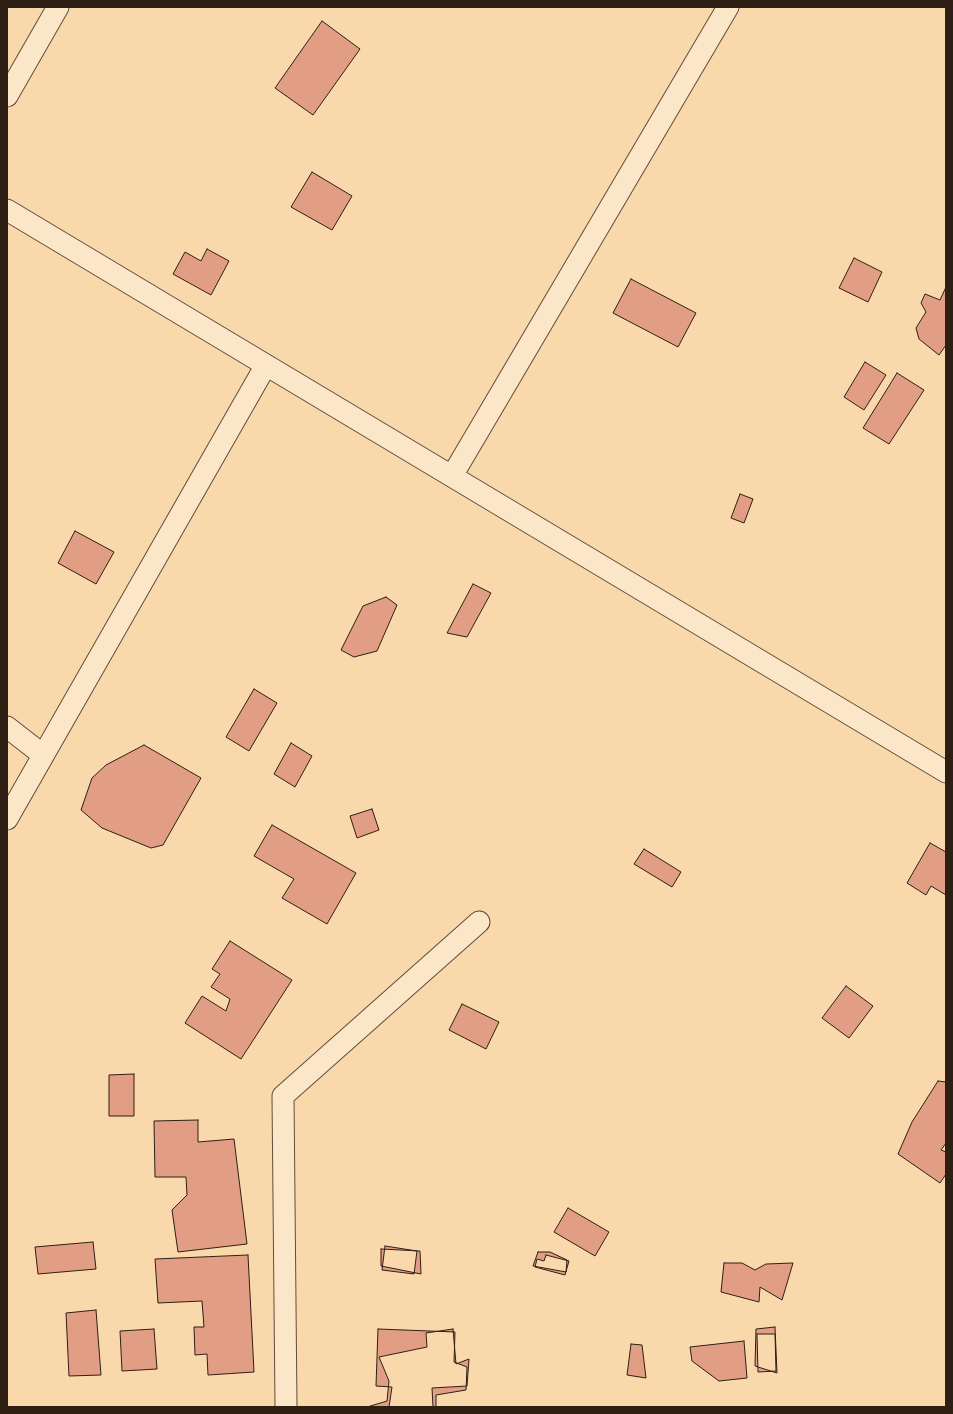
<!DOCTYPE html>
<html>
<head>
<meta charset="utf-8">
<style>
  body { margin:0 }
  #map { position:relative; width:953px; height:1414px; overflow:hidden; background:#f9d8ab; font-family:"IM FELL English",serif }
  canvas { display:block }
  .frame { position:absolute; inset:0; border:8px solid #2e1f15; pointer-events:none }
</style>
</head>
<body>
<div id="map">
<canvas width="953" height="1414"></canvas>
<div class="frame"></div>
</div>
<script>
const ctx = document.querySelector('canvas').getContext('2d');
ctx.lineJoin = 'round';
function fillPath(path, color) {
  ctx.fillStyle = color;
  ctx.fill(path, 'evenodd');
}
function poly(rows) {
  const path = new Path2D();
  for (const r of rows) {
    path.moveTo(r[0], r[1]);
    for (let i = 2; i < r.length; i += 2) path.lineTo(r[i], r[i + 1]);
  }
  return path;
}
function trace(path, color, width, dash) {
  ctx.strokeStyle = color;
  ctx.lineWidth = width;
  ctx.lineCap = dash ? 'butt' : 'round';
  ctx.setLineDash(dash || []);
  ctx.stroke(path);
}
const building = poly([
  [322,21,360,49,313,115,275,88,322,21],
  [312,172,352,196,332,230,291,207,312,172],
  [207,249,229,261,211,295,173,274,185,252,201,261,207,249],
  [854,258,882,272,868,302,839,288,854,258],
  [631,279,696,313,678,347,613,313,631,279],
  [946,287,946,345,939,355,919,339,916,328,926,312,921,303,925,294,940,300,946,287],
  [865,362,886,375,864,410,844,397,865,362],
  [897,373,924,390,889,444,863,428,897,373],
  [740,494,753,499,744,523,731,518,740,494],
  [75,531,114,552,96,584,58,563,75,531],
  [473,584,491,593,467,637,447,633,473,584],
  [386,597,397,605,377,651,354,657,341,650,363,606,386,597],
  [254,689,277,703,249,751,226,737,254,689],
  [291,743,312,756,295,787,274,774,291,743],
  [144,745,201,778,163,845,151,848,102,828,81,810,92,778,106,765,144,745],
  [372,809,379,830,357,838,350,816,372,809],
  [272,825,356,873,327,924,282,898,294,879,254,856,272,825],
  [930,843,946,852,946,895,931,886,926,895,907,883,930,843],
  [644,849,681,872,672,887,634,864,644,849],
  [230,941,292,980,241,1059,185,1023,202,996,226,1011,230,999,211,987,220,974,212,969,230,941],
  [846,986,873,1006,849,1038,822,1018,846,986],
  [462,1004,499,1022,486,1049,449,1030,462,1004],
  [134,1074,134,1116,109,1116,109,1075,134,1074],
  [938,1081,946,1082,946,1143,941,1150,946,1152,946,1174,940,1183,898,1154,912,1122,938,1081],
  [198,1120,198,1142,234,1139,247,1244,178,1252,172,1210,187,1195,186,1177,155,1177,154,1121,198,1120],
  [568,1208,609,1232,595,1256,554,1232,568,1208],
  [93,1242,96,1269,38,1274,35,1247,93,1242],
  [385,1246,417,1251,414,1274,382,1270,385,1246],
  [381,1249,420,1251,421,1274,381,1266,381,1249],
  [538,1252,550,1252,567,1260,566,1272,533,1266,538,1252],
  [248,1255,254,1372,208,1375,207,1354,195,1355,194,1327,204,1327,202,1301,158,1303,155,1259,248,1255],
  [546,1255,569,1261,565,1275,535,1267,537,1259,544,1261,546,1255],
  [724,1263,742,1263,755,1270,766,1264,793,1263,782,1300,760,1287,759,1302,721,1292,724,1263],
  [96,1310,101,1375,69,1376,66,1313,96,1310],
  [775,1327,777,1373,755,1366,756,1329,775,1327],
  [154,1329,157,1369,122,1371,120,1331,154,1329],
  [378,1329,455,1332,454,1362,467,1367,466,1390,436,1395,436,1407,389,1407,392,1387,376,1386,378,1329],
  [453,1329,456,1364,469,1359,467,1386,432,1388,433,1407,367,1407,387,1401,389,1381,379,1357,427,1347,426,1333,453,1329],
  [757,1334,775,1334,776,1371,758,1372,757,1334],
  [744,1341,747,1378,719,1381,692,1361,690,1347,744,1341],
  [631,1344,642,1345,646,1378,627,1375,631,1344]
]);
const street = poly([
  [7,96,58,7],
  [7,210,946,772],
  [452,476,728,7],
  [7,727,43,755],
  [7,819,266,365],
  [286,1407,283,1096,479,922]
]);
fillPath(building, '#e19e84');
trace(building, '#2e1f15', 1);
trace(street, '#614d3a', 23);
trace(street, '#fbe6c8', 21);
</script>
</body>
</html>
